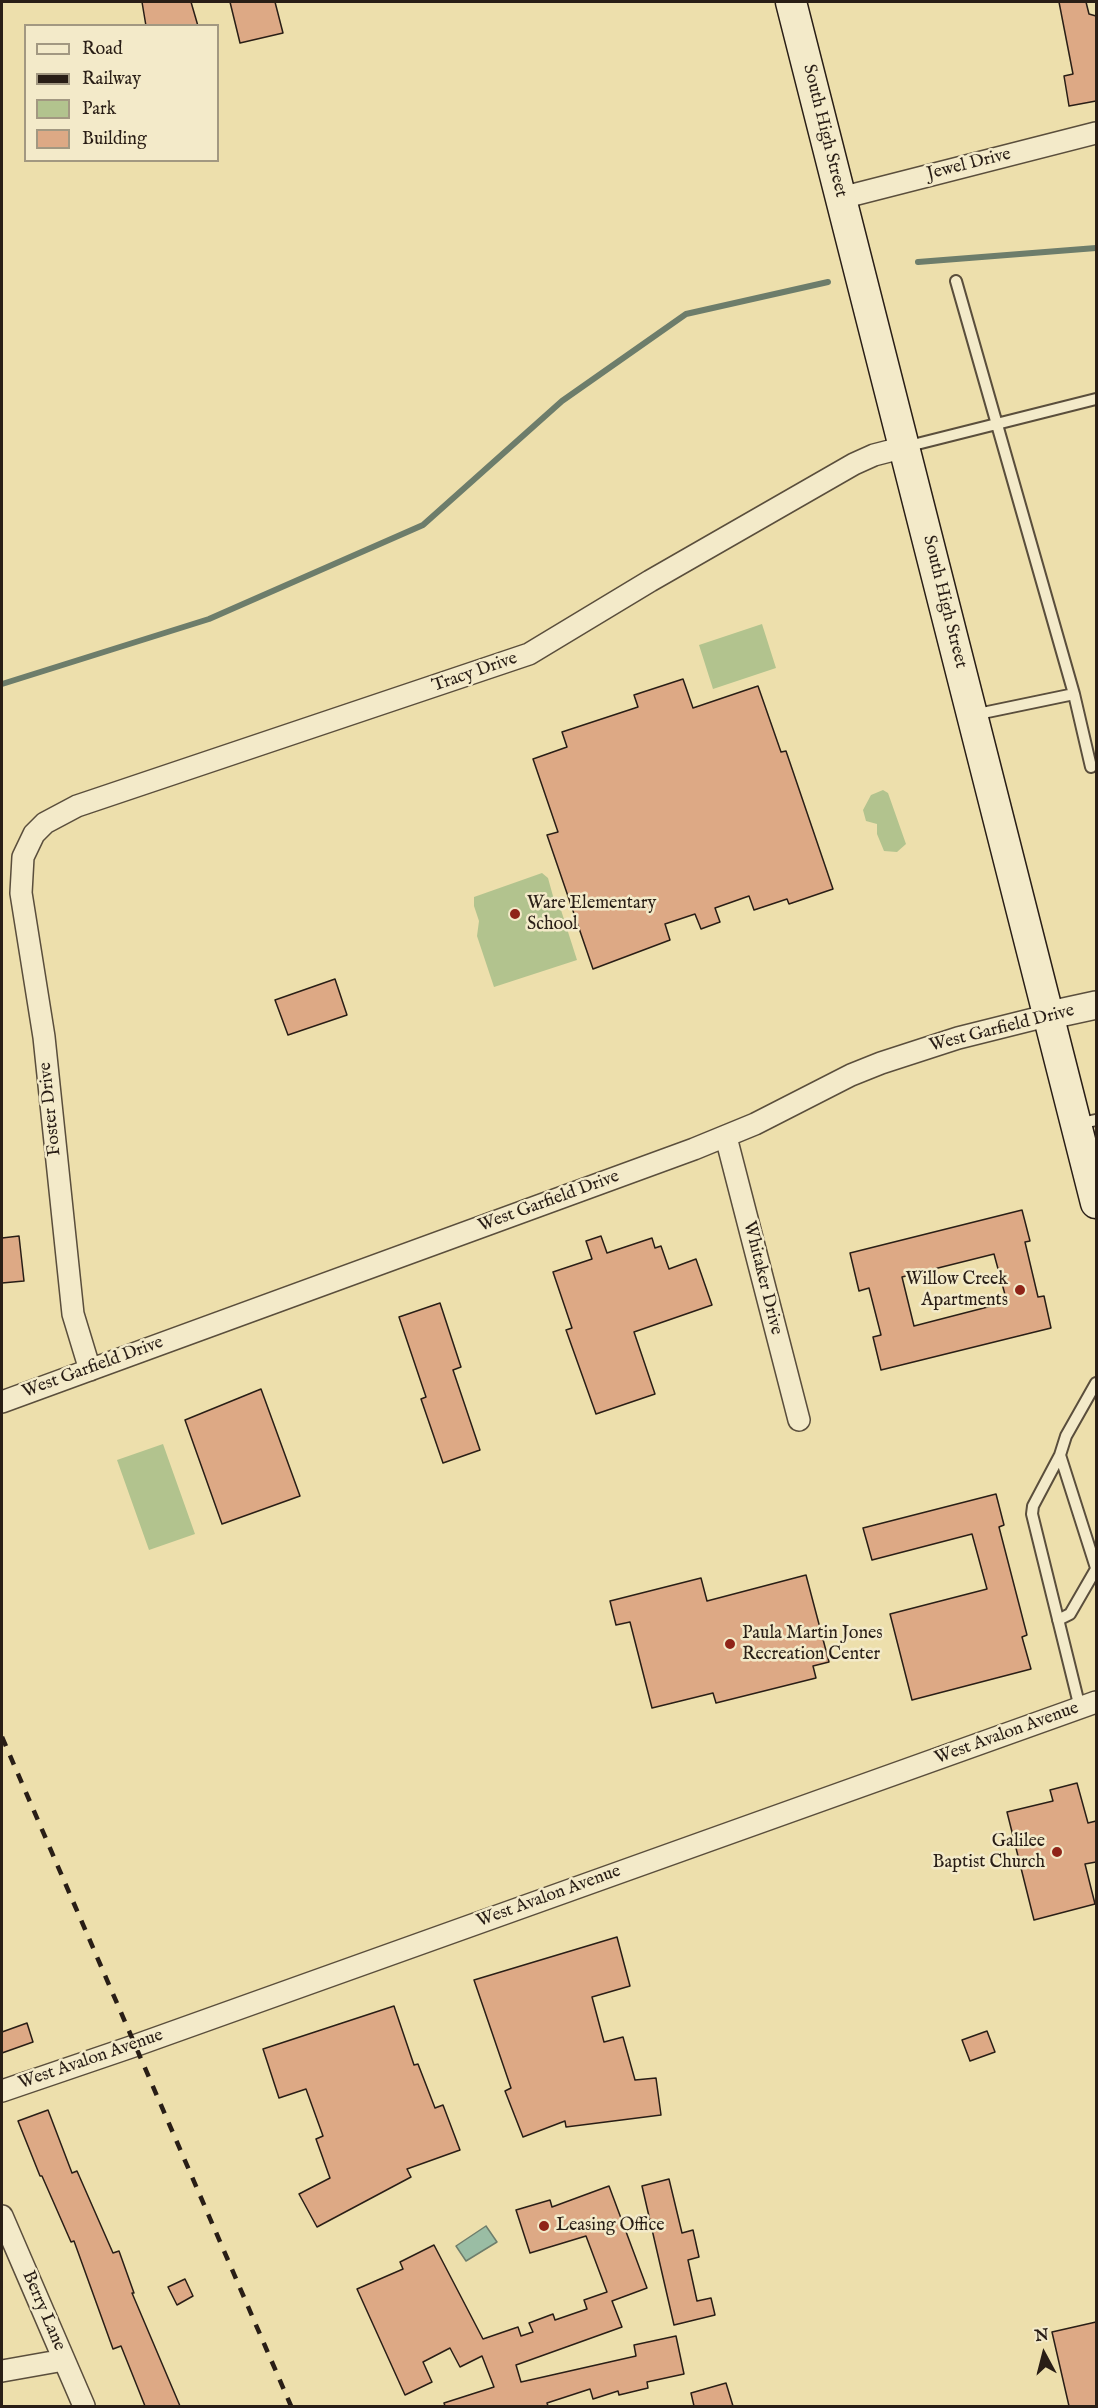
<!DOCTYPE html>
<html>
<head>
<meta charset="utf-8">
<style>
  body { margin:0 }
  #map { position:relative; width:1098px; height:2408px; overflow:hidden; background:#eddfac; font-family:"IM FELL English",serif }
  canvas { display:block }
  .frame { position:absolute; inset:0; border:3px solid #291e16; pointer-events:none }
  .legend { position:absolute; left:24px; top:24px; width:195px; height:138px; box-sizing:border-box; background:#f3eac9; border:2px solid #a29881; margin:0; padding:8px 10px; list-style:none; font-size:18px; color:#291e16 }
  .legend li { display:flex; align-items:center; gap:12px; height:30px }
  .legend b { width:30px; border:2px solid #a29881 }
  .north { position:absolute; left:1014px; top:2324px; width:60px; height:60px; -webkit-text-stroke:4px #f3eac9; paint-order:stroke; rotate:353deg; font-size:16px; font-weight:700; line-height:24px; text-align:center; color:#291e16 }
  .north::after { content:''; display:block; margin:auto; width:21px; height:27px; background:#291e16; clip-path:polygon(50% 0,100% 100%,50% 72%,0 100%) }
</style>
</head>
<body>
<div id="map">
<canvas width="1098" height="2408"></canvas>
<div class="frame"></div>
<ul class="legend">
<li><b style="height:8px;background:#f3eac9"></b>Road</li>
<li><b style="height:8px;background:#291e16"></b>Railway</li>
<li><b style="height:16px;background:#b2c38e"></b>Park</li>
<li><b style="height:16px;background:#dda985"></b>Building</li>
</ul>
<div class="north">N</div>
</div>
<script>
const ctx = document.querySelector('canvas').getContext('2d');
ctx.lineJoin = 'round';
function fillPath(path, color) {
  ctx.fillStyle = color;
  ctx.fill(path, 'evenodd');
}
function poly(rows) {
  const path = new Path2D();
  for (const r of rows) {
    path.moveTo(r[0], r[1]);
    for (let i = 2; i < r.length; i += 2) path.lineTo(r[i], r[i + 1]);
  }
  return path;
}
function trace(path, color, width, dash) {
  ctx.strokeStyle = color;
  ctx.lineWidth = width;
  ctx.lineCap = dash ? 'butt' : 'round';
  ctx.setLineDash(dash || []);
  ctx.stroke(path);
}
function drawText(font, color, halo, rows, align = 'center') {
  ctx.font = font + ' "IM FELL English",serif';
  ctx.lineWidth = 5;
  ctx.setLineDash([]);
  ctx.textBaseline = 'middle';
  ctx.strokeStyle = halo;
  ctx.fillStyle = color;
  for (const [text, x, y, turn = 0] of rows) {
    ctx.save();
    ctx.translate(x, y);
    ctx.rotate((+turn || 0) * Math.PI / 180);
    ctx.textAlign = isNaN(turn) ? turn : align;
    if (halo) ctx.strokeText(text, 0, 0);
    ctx.fillText(text, 0, 0);
    ctx.restore();
  }
}
const green = poly([
  [762,624,776,668,713,689,699,645],
  [883,790,888,793,906,844,897,852,884,851,877,834,877,824,866,821,863,810,871,795],
  [542,873,548,878,556,907,561,910,577,960,494,987,477,936,479,921,474,906,474,897],
  [163,1444,195,1534,149,1550,117,1460]
]);
const water = poly([
  [486,2226,497,2242,466,2261,456,2246,486,2226]
]);
const stream = poly([
  [918,262,1096,248],
  [2,684,209,619,423,525,562,401,686,314,828,282]
]);
const building = poly([
  [142,2,191,2,198,26,146,26,142,2],
  [230,2,275,2,283,33,240,43,230,2],
  [1059,2,1086,2,1089,14,1096,16,1096,101,1069,106,1064,76,1073,74,1059,2],
  [683,679,693,708,758,686,781,752,786,751,833,889,789,904,787,899,754,910,749,896,715,908,720,922,701,929,695,914,665,924,670,940,593,969,547,835,558,832,533,759,567,747,562,732,638,707,634,695,683,679],
  [335,979,347,1015,288,1035,275,1000,335,979],
  [1022,1210,1030,1241,1025,1242,1038,1297,1044,1296,1051,1328,881,1370,873,1337,881,1335,869,1288,859,1291,850,1253,1022,1210],
  [994,1254,1007,1302,914,1326,902,1277,994,1254],
  [19,1236,24,1281,2,1283,2,1238,19,1236],
  [601,1236,607,1253,652,1238,655,1248,661,1246,669,1269,696,1259,712,1305,634,1332,655,1394,596,1414,566,1330,572,1328,553,1272,592,1259,586,1241,601,1236],
  [440,1303,461,1367,453,1370,480,1450,443,1463,421,1399,426,1397,399,1317,440,1303],
  [261,1389,300,1496,222,1524,185,1420,261,1389],
  [996,1494,1004,1525,999,1527,1027,1635,1022,1637,1031,1669,912,1700,890,1614,987,1589,972,1534,872,1560,863,1528,996,1494],
  [806,1575,829,1662,813,1666,816,1678,716,1703,713,1693,652,1708,630,1622,616,1625,610,1601,701,1578,707,1601,806,1575],
  [1077,1783,1088,1823,1096,1821,1096,1862,1085,1864,1095,1904,1034,1920,1007,1812,1053,1801,1050,1790,1077,1783],
  [617,1937,630,1986,592,1997,604,2042,623,2037,635,2080,656,2078,661,2115,566,2127,565,2121,523,2137,505,2091,511,2088,474,1980,617,1937],
  [394,2006,414,2065,418,2064,435,2108,443,2105,460,2150,407,2169,411,2177,317,2227,299,2194,330,2178,316,2139,323,2136,306,2089,279,2098,263,2049,394,2006],
  [27,2023,33,2042,2,2053,2,2032,27,2023],
  [987,2031,995,2052,970,2061,962,2040,987,2031],
  [48,2110,72,2173,77,2171,113,2253,119,2251,134,2293,132,2293,180,2406,145,2406,121,2346,113,2349,74,2241,71,2242,42,2176,40,2176,18,2121,48,2110],
  [669,2179,682,2233,693,2230,699,2257,688,2260,697,2301,711,2298,715,2315,674,2325,642,2186,669,2179],
  [609,2186,647,2288,612,2301,622,2327,516,2365,521,2382,636,2356,634,2345,676,2336,684,2374,647,2382,648,2388,619,2395,618,2391,593,2399,590,2389,547,2403,548,2406,445,2406,444,2403,494,2387,482,2356,460,2367,450,2348,423,2362,432,2382,405,2395,357,2289,403,2269,400,2262,434,2245,483,2339,518,2327,521,2336,533,2332,529,2323,553,2314,555,2320,587,2309,584,2300,607,2292,586,2236,530,2253,516,2210,550,2200,552,2207,609,2186],
  [185,2279,193,2296,177,2305,168,2287,185,2279],
  [1096,2322,1096,2406,1069,2406,1052,2332,1096,2322],
  [726,2383,733,2406,694,2406,691,2393,726,2383]
]);
const service = poly([
  [956,281,1074,694,973,715],
  [905,447,1096,399],
  [1074,694,1091,767],
  [1077,1124,1096,1120],
  [1060,1455,1096,1568],
  [1058,1620,1070,1614,1096,1569],
  [1080,1708,1032,1514,1033,1506,1060,1455,1066,1436,1096,1383]
]);
const minor = poly([
  [841,198,1096,133],
  [726,1137,799,1420],
  [90,1370,73,1314,44,1037,21,893,23,857,34,834,45,823,77,806,529,654,650,581,854,464,874,455,905,447],
  [2,1402,694,1149,755,1124,851,1075,881,1063,958,1038,1050,1015],
  [2,2091,134,2046,1096,1702],
  [2,2216,84,2406],
  [2,2371,64,2360]
]);
const tertiary = poly([
  [1050,1015,1096,1005]
]);
const secondary = poly([
  [791,2,1096,1203]
]);
const rail = poly([
  [2,1737,291,2406]
]);
const markers = [
  [515,914,6,"#8f2418"],
  [1020,1290,6,"#8f2418"],
  [730,1644,6,"#8f2418"],
  [1057,1852,6,"#8f2418"],
  [544,2226,6,"#8f2418"]
];
const streetNames = [
  ["South High Street",824,131,76],
  ["Jewel Drive",969,165,-14],
  ["South High Street",944,602,76],
  ["Tracy Drive",475,673,-19],
  ["West Garfield Drive",1002,1029,-14],
  ["Foster Drive",51,1109,-96],
  ["West Garfield Drive",549,1202,-20],
  ["Whitaker Drive",762,1278,76],
  ["West Garfield Drive",93,1368,-20],
  ["West Avalon Avenue",1007,1734,-20],
  ["West Avalon Avenue",549,1897,-20],
  ["West Avalon Avenue",91,2060,-19],
  ["Berry Lane",43,2311,67]
];
const poiNames = [
  ["Ware Elementary",527,904],
  ["School",527,925],
  ["Willow Creek",1008,1280,"right"],
  ["Apartments",1008,1301,"right"],
  ["Paula Martin Jones",742,1634],
  ["Recreation Center",742,1655],
  ["Galilee",1045,1842,"right"],
  ["Baptist Church",1045,1863,"right"],
  ["Leasing Office",556,2226]
];
fillPath(green, '#b2c38e');
fillPath(water, '#9abda4');
trace(water, '#6d7d6b', 1.5);
trace(stream, '#6d7d6b', 6);
fillPath(building, '#dda985');
trace(building, '#291e16', 1.5);
trace(service, '#5a4e3c', 14);
trace(minor, '#5a4e3c', 24);
trace(tertiary, '#5a4e3c', 30);
trace(secondary, '#291e16', 33);
trace(service, '#f3eac9', 10);
trace(minor, '#f3eac9', 21);
trace(tertiary, '#f3eac9', 27);
trace(secondary, '#f3eac9', 30);
trace(rail, '#291e16', 4.5, [10, 10]);
for (const [x, y, r, color] of markers) {
  const dot = new Path2D();
  dot.arc(x, y, r, 0, 2 * Math.PI);
  ctx.fillStyle = color;
  ctx.fill(dot);
  trace(dot, '#f3eac9', 2);
}
drawText('18px', '#291e16', '#f3eac9', streetNames);
drawText('18px', '#291e16', '#f3eac9', poiNames, 'left');
</script>
</body>
</html>
